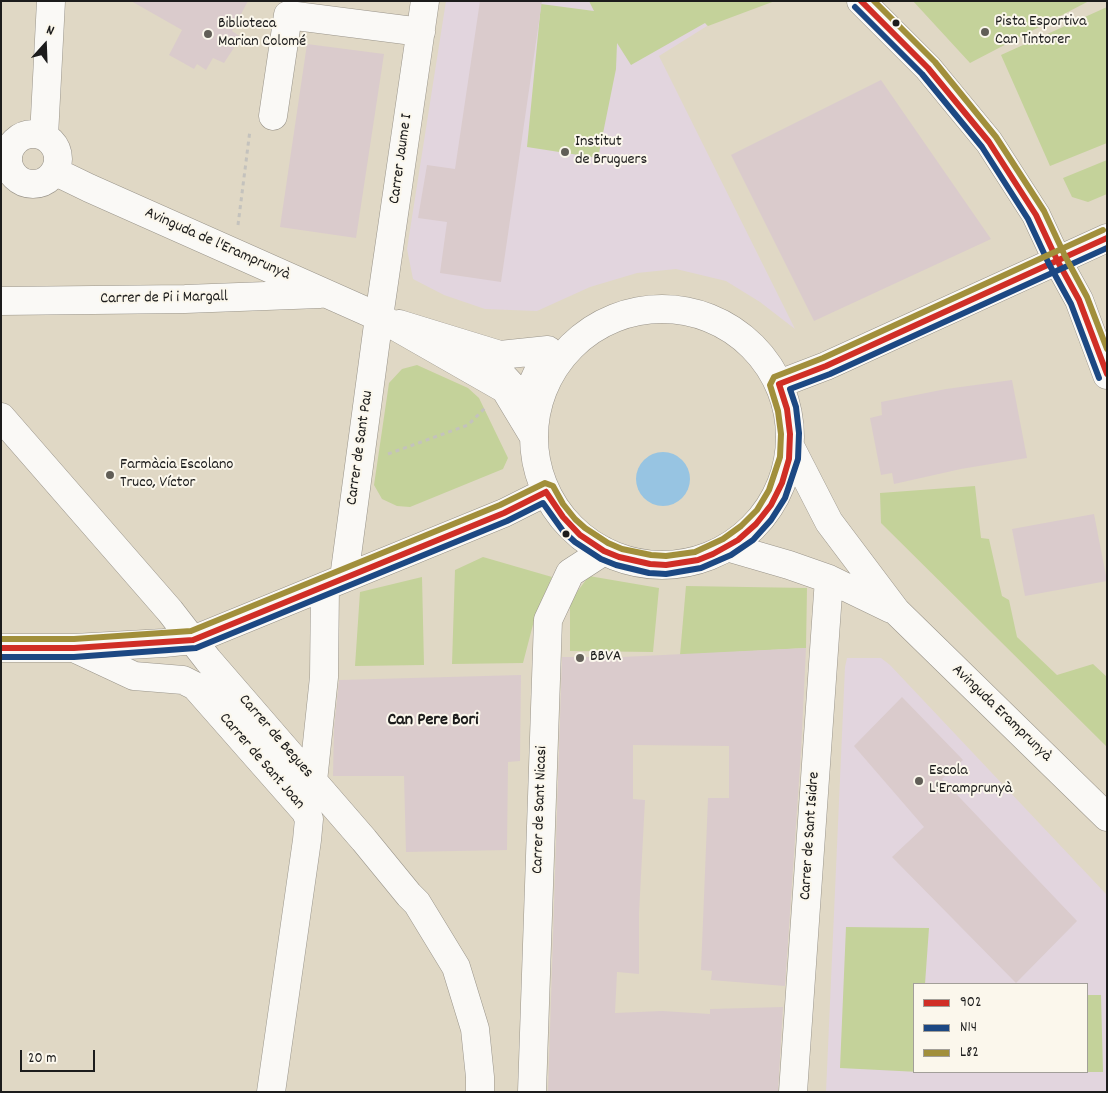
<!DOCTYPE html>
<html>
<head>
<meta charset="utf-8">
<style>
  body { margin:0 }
  #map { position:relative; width:1108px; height:1093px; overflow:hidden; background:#e0d8c5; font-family:Dekko,sans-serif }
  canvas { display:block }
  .frame { position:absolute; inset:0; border:2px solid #1c1c1c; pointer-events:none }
  .legend { position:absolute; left:913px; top:983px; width:175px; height:90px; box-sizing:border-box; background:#fbf7ec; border:1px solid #a29f99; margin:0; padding:6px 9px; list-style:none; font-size:15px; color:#1c1c1c }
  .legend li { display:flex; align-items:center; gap:10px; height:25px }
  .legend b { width:25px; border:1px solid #a29f99 }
  .north { position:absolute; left:20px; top:20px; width:50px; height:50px; -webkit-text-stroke:4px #fbf7ec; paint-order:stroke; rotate:20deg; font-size:14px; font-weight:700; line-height:20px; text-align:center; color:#1c1c1c }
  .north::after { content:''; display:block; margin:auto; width:18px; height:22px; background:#1c1c1c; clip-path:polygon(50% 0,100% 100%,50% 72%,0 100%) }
  .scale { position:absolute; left:20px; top:1050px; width:75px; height:22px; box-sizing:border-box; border:2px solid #1c1c1c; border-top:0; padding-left:6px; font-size:15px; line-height:18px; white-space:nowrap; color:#1c1c1c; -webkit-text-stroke:4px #fbf7ec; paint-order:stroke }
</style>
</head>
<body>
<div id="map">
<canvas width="1108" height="1093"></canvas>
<div class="frame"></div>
<ul class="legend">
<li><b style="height:6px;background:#d02e26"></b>902</li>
<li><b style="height:6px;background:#1c4883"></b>N14</li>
<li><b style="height:6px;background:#a18f3b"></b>L82</li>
</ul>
<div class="north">N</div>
<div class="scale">20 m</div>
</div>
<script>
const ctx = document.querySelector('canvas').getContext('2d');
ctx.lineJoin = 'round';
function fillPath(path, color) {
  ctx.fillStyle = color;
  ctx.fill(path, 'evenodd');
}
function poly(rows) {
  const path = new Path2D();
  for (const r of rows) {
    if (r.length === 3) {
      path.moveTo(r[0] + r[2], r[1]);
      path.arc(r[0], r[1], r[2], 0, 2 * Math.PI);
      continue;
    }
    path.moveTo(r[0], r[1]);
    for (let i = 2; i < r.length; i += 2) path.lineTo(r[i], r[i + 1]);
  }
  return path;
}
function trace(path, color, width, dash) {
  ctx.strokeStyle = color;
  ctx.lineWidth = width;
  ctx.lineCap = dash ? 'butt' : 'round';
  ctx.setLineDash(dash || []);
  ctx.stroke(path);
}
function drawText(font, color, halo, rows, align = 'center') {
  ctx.font = font + ' Dekko,sans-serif';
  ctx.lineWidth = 4;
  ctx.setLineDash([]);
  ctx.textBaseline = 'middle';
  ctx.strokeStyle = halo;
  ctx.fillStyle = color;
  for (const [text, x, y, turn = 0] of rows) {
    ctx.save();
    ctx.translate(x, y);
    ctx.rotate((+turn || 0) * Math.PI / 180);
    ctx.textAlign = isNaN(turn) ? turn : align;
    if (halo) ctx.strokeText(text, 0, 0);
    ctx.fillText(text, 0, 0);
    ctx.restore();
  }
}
const built = poly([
  [446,1,693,1,707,26,659,56,795,329,760,302,726,281,676,269,637,273,590,287,537,311,485,309,444,295,413,279,407,249],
  [847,658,881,658,890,665,1107,895,1107,1092,826,1092,845,667],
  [914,984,1087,984,1087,1072,914,1072]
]);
const green = poly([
  [589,1,775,1,708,26,705,23,631,65,617,43,616,69,598,158,527,147,541,4,594,11],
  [913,1,1089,1,970,63],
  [1107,7,1107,143,1050,166,1001,55],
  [1107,160,1107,194,1088,202,1072,197,1063,178],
  [417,365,468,388,479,398,508,458,503,469,410,507,397,506,382,499,374,485,389,383,402,369],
  [975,486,981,538,989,539,1002,596,1009,600,1017,637,1057,675,1093,664,1107,677,1107,747,881,523,880,493],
  [483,557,552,577,536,613,523,663,452,664,455,570],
  [589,576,659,588,653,652,570,651,570,601],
  [422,577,424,665,355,666,360,592],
  [686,586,807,588,806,648,680,655],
  [846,927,929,928,925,984,914,984,914,1072,919,1072,840,1068],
  [1087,995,1101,995,1103,1072,1087,1072]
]);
const water = poly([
  [663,479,27]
]);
const building = poly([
  [131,1,248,1,232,31,241,37,224,63,213,58,206,70,197,64,194,69,169,55,182,30],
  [480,1,542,1,501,282,440,273,447,222,418,218,427,165,455,169],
  [307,44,384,54,356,238,280,227],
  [881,80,991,239,814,321,731,155],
  [1012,380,1027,458,961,469,894,484,892,473,881,475,870,418,882,415,881,402,946,389],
  [1094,514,1107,581,1025,596,1012,529],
  [806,648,801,751,785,986,711,980,712,971,701,970,708,798,729,798,729,746,633,745,633,799,645,800,639,913,639,974,617,972,615,1013,662,1011,710,1014,710,1009,783,1007,778,1092,548,1092,562,657,622,657],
  [521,675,520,761,508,762,507,850,406,852,404,776,333,776,334,728,339,680],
  [902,697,963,760,942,779,1077,921,1016,983,892,857,924,827,854,746]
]);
const path = poly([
  [238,225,250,130],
  [388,454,468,425,485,408]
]);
const minor = poly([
  [861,1,928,68,989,142,1036,215,1057,260,1079,300,1107,375],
  [273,116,288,15,421,32],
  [33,159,25],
  [44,136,51,1],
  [56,172,89,188,379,317,505,389,534,437],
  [1,301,185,299,320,294],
  [662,437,128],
  [399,324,500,355,548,350,525,400,497,370,399,324],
  [779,384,826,366,1107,238],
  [1,417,170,611,208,660,364,840,409,895,417,903,456,967,475,1029,480,1077,480,1092],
  [790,446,829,522,896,611,1107,817],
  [727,547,789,565,829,579,891,609],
  [344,578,379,317,425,1],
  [1,648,74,648,164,643,193,640,504,513,546,492],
  [74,648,134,676,183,680,195,686,268,769,305,811,309,819,307,840,271,1092],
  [313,781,324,677,325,586],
  [532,1092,548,620,570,573,604,551],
  [793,1092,829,579]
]);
const bus1 = poly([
  [861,1,928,68,989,142,1036,215,1057,260,1079,300,1107,374],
  [779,384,826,366,1107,238],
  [546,492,563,517,580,535,604,551,619,557,650,564,666,565,698,560,713,554,738,540,756,524,771,505,782,483,789,459,790,434,787,409,779,384],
  [1,648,74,648,193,640,504,513,546,492]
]);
const bus2 = poly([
  [855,7,922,74,982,147,1028,219,1049,264,1071,304,1099,378],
  [1,657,74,657,196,648,507,521,543,503,563,531,575,542,601,559,616,565,649,573,666,574,701,568,731,555,753,540,771,520,785,498,798,459,799,433,796,407,790,389,830,374,1107,248]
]);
const bus3 = poly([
  [874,1,935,62,996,137,1044,211,1065,256,1087,297,1107,349],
  [1,639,74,639,191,631,500,505,545,483,553,486,563,504,575,519,585,528,608,543,622,549,651,555,666,556,695,552,723,539,741,526,757,510,769,490,780,457,781,434,778,411,770,385,774,377,823,358,1103,230]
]);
const markers = [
  [896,23,4.5,"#1c1c1c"],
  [985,32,5,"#615e57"],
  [208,34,5,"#615e57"],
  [565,152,5,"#615e57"],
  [110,475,5,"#615e57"],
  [566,534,4.5,"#1c1c1c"],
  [580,658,5,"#615e57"],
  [919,781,5,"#615e57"]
];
const poiNames = [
  ["Pista Esportiva",995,23],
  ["Can Tintorer",995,41],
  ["Biblioteca",218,25],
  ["Marian Colomé",218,43],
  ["Institut",575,143],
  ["de Bruguers",575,161],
  ["Farmàcia Escolano",120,466],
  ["Truco, Víctor",120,484],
  ["BBVA",590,658],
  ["Escola",929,772],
  ["L'Eramprunyà",929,790]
];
const streetNames = [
  ["Carrer Jaume I",402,159,-82],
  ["Avinguda de l'Eramprunyà",217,245,24],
  ["Carrer de Pi i Margall",164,299,-1],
  ["Carrer de Sant Pau",361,448,-82],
  ["Avinguda Eramprunyà",1001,714,44],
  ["Carrer de Begues",275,737,49],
  ["Carrer de Sant Joan",261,762,49],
  ["Carrer de Sant Nicasi",541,810,-88],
  ["Carrer de Sant Isidre",811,836,-86]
];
const neighbourhoodNames = [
  ["Can Pere Bori",433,722]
];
fillPath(built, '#e2d5de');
fillPath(green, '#c4d29a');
fillPath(water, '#97c4e2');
fillPath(building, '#dacbcc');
trace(minor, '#99948a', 29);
trace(path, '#c4c2bd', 3, [4, 4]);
trace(minor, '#faf9f6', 28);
trace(bus1, '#d02e26', 6);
trace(bus2, '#1c4883', 6);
trace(bus3, '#a18f3b', 6);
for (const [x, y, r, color] of markers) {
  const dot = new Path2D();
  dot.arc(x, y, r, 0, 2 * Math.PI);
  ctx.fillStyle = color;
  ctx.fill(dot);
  trace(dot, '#fbf7ec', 2);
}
drawText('16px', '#1c1c1c', '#fbf7ec', poiNames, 'left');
drawText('16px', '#1c1c1c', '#fbf7ec', streetNames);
drawText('bold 18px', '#1c1c1c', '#fbf7ec', neighbourhoodNames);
</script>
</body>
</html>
